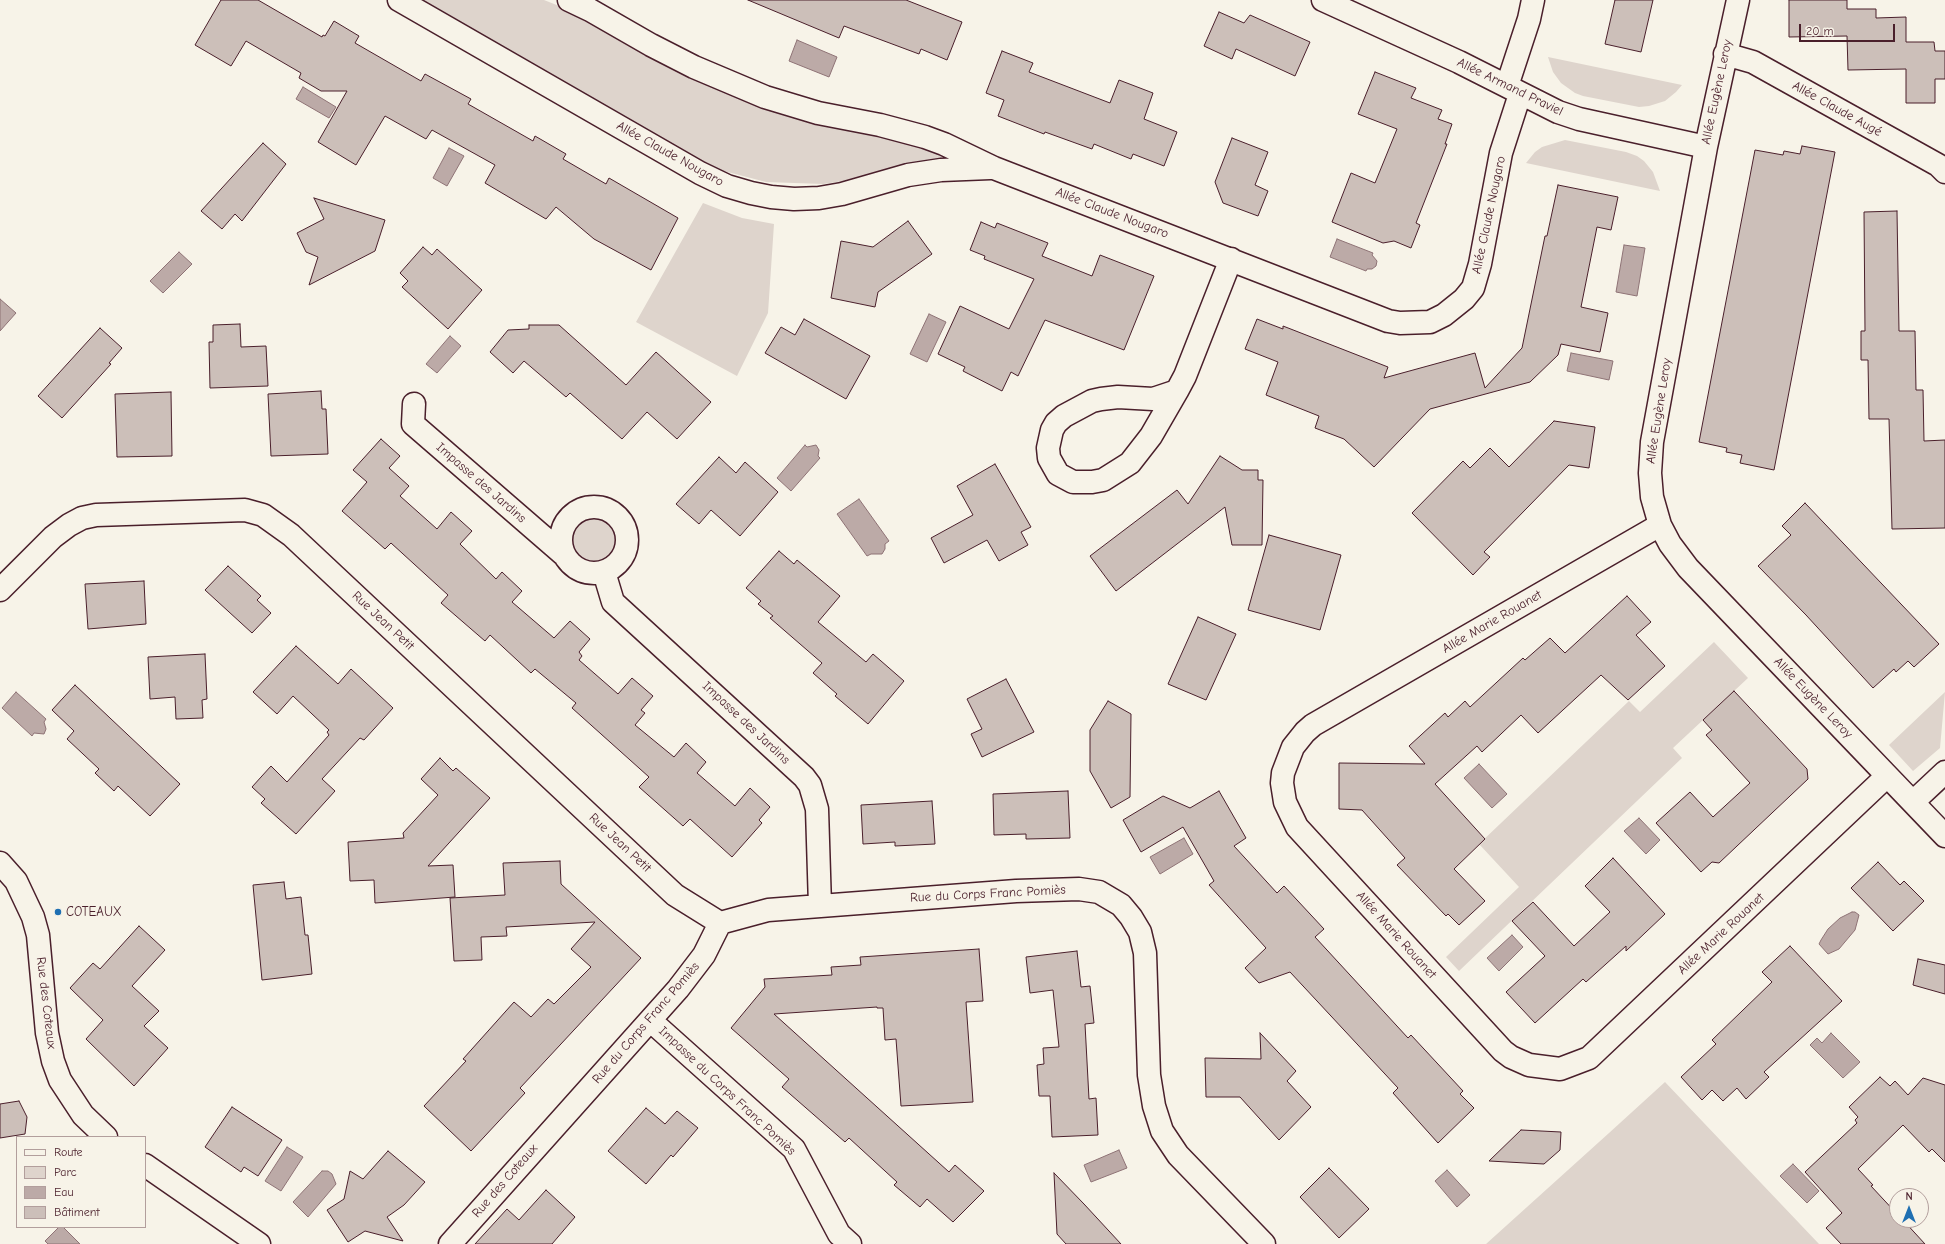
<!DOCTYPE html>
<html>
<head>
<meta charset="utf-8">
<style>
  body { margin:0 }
  #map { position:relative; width:1945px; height:1244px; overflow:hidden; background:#f7f3e8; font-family:"Comic Neue",sans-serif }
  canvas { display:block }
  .legend { position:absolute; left:16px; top:1136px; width:130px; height:92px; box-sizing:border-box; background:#f7f3e8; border:1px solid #b29e9c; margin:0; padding:5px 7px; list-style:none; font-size:12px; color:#4a1f2b }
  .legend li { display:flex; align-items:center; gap:8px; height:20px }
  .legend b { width:20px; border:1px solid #b29e9c }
  .north { position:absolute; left:1889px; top:1188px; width:40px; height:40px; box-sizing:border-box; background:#f7f3e8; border:1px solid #b29e9c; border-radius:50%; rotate:0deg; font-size:11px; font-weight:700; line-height:16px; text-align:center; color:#4a1f2b }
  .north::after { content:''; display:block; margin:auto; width:14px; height:18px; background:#1f6fb2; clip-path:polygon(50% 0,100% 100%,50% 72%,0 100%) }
  .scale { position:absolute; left:1799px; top:24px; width:96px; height:18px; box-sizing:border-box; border:2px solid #4a1f2b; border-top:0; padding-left:5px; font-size:12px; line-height:14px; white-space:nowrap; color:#4a1f2b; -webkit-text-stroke:3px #f7f3e8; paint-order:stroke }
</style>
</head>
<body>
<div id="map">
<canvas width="1945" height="1244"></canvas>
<ul class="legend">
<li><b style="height:5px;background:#f7f3e8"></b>Route</li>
<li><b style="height:11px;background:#ded4cc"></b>Parc</li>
<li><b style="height:11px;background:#bcaaa7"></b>Eau</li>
<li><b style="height:11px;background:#ccbfb9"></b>Bâtiment</li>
</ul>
<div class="north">N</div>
<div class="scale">20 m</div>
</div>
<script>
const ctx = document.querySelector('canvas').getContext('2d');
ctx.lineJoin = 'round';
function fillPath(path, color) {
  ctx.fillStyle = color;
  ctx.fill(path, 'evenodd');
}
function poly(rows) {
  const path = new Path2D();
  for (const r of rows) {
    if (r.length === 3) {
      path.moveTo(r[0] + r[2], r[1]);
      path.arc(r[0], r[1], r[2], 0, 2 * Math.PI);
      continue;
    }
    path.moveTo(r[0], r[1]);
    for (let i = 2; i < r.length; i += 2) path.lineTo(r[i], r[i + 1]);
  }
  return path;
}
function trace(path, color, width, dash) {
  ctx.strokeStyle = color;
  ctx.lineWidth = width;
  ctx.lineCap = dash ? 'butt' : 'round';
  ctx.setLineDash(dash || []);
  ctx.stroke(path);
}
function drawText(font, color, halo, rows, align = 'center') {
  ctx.font = font + ' "Comic Neue",sans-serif';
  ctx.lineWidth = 3;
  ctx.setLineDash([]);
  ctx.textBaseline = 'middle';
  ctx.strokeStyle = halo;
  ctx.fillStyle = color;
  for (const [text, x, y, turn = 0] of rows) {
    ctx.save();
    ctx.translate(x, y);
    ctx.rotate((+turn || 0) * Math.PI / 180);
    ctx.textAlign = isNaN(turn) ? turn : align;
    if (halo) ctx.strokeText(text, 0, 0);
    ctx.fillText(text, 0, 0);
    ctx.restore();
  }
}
const green = poly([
  [417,0,544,0,886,136,948,156,947,161,850,180,823,184,766,182,720,170,703,163],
  [1548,57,1682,85,1676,92,1665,101,1649,106,1639,107,1583,96,1575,93,1561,83,1553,72],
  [1565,140,1626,152,1637,156,1644,161,1653,172,1660,191,1526,163,1535,152,1542,147],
  [703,203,742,218,774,224,768,313,737,376,636,322],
  [594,540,23],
  [1714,642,1748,678,1673,748,1682,758,1459,971,1446,957,1519,887,1479,844,1629,701,1640,712],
  [1945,692,1940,748,1913,771,1889,745],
  [1665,1082,1819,1244,1486,1244,1609,1133]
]);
const water = poly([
  [797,40,837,57,829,77,789,61,797,40],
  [303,87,336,107,329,118,296,99,303,87],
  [449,148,464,156,447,186,433,178,449,148],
  [1337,239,1373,253,1372,255,1377,261,1376,266,1372,269,1367,269,1366,271,1330,257,1337,239],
  [1624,245,1645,248,1637,296,1616,292,1624,245],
  [179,252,192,264,163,293,150,281,179,252],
  [0,299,16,313,0,331,0,299],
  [929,314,946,322,927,362,910,354,929,314],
  [450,336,461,346,437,373,426,364,450,336],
  [1571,353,1613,361,1609,380,1567,371,1571,353],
  [805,445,807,447,816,445,819,450,818,456,820,458,791,491,777,478,805,445],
  [859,499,889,541,885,544,885,549,882,554,871,554,867,556,837,514,859,499],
  [16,692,46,719,44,722,46,729,44,734,34,733,32,736,2,708,16,692],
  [1479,764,1507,794,1492,808,1464,778,1479,764],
  [1639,818,1660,840,1646,854,1624,831,1639,818],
  [1184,838,1193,854,1160,874,1150,857,1184,838],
  [1852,912,1855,912,1859,915,1855,930,1839,949,1828,954,1819,944,1821,940,1828,929,1840,918,1852,912],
  [1512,935,1523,947,1499,971,1487,958,1512,935],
  [1831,1033,1860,1062,1843,1078,1810,1045,1817,1038,1822,1043,1831,1033],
  [287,1147,303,1157,281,1191,265,1181,287,1147],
  [1119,1150,1127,1168,1091,1182,1084,1165,1119,1150],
  [1793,1164,1819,1191,1807,1203,1780,1176,1793,1164],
  [1447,1170,1470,1195,1457,1207,1435,1181,1447,1170],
  [322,1171,328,1171,332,1174,336,1184,308,1217,293,1202,322,1171],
  [59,1227,63,1227,80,1244,48,1244,45,1241,59,1227]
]);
const building = poly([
  [221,0,258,0,322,37,323,35,325,36,334,21,359,36,355,43,421,81,425,74,471,99,468,104,533,141,535,136,566,154,563,159,606,184,609,178,678,218,651,270,594,239,556,207,546,219,485,183,495,165,432,130,426,139,385,116,356,165,318,142,347,91,321,91,299,78,301,73,246,41,231,66,195,45,221,0],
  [748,0,906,0,962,22,947,60,921,49,919,54,844,26,839,38,748,0],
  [1615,0,1653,0,1641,52,1605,44,1615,0],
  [1789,0,1847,0,1847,9,1876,9,1876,18,1906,17,1906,42,1934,42,1935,51,1945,51,1945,79,1935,79,1935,103,1906,103,1906,69,1848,70,1847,36,1789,37,1789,0],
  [1219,12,1244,23,1250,15,1310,42,1295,76,1236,49,1232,59,1204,46,1219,12],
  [1002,51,1033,63,1029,72,1110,103,1119,80,1153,93,1144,119,1177,132,1164,166,1133,154,1131,159,1094,144,1092,149,1045,132,1044,134,998,116,1004,100,986,93,1002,51],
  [1375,72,1416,88,1411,98,1442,110,1438,119,1452,124,1445,144,1447,144,1416,223,1420,225,1411,248,1394,241,1383,243,1332,222,1351,173,1375,183,1397,129,1358,114,1375,72],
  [1232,138,1268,152,1255,185,1268,191,1258,216,1223,203,1215,182,1232,138],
  [263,143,286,164,242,221,235,214,222,229,201,211,263,143],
  [1802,146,1835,152,1774,470,1740,463,1742,455,1726,452,1727,448,1699,442,1755,150,1783,155,1784,151,1800,154,1802,146],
  [1558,185,1618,197,1611,230,1597,227,1581,307,1608,313,1600,352,1561,344,1558,355,1530,382,1430,409,1374,467,1344,439,1315,428,1319,416,1266,395,1278,362,1245,349,1257,319,1283,329,1283,326,1388,367,1384,378,1475,353,1485,388,1522,348,1545,236,1547,236,1558,185],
  [314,198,385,220,375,251,309,285,318,257,306,252,297,233,324,219,314,198],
  [1897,211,1899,331,1915,331,1916,390,1923,390,1924,441,1945,440,1945,528,1892,529,1889,419,1869,419,1868,360,1861,360,1861,331,1865,331,1864,212,1897,211],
  [908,221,932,254,878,292,875,307,831,298,841,241,873,247,908,221],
  [981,222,995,228,997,223,1048,243,1042,256,1092,276,1100,255,1154,276,1124,350,1045,320,1018,376,1011,372,1002,391,963,371,965,367,938,354,960,306,1009,329,1034,279,984,259,985,256,970,250,981,222],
  [423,247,432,255,437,249,482,290,448,329,402,287,408,281,400,273,423,247],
  [804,319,870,356,846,399,765,353,781,327,795,335,804,319],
  [240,324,241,347,266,346,268,386,210,388,209,342,213,342,213,325,240,324],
  [529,325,559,325,626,385,656,352,711,402,677,439,647,412,622,439,570,393,566,397,524,361,513,373,490,352,508,330,529,329,529,325],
  [100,328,122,348,109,363,111,364,62,418,38,396,100,328],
  [321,391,322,409,326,409,328,454,271,456,268,394,321,391],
  [171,392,172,456,117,457,115,394,171,392],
  [1554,421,1595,427,1589,468,1569,465,1484,552,1490,557,1473,575,1412,513,1463,461,1470,468,1490,448,1509,467,1554,421],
  [381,439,400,456,389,468,409,486,400,496,437,529,451,512,472,531,460,544,496,579,502,572,522,591,512,602,554,638,570,621,590,639,579,652,582,656,579,660,618,694,632,678,653,696,641,710,645,713,635,725,674,757,686,743,706,762,697,773,735,806,750,788,770,807,759,820,762,823,732,857,690,819,683,826,639,787,649,777,572,708,576,703,535,669,531,673,490,635,485,641,441,603,448,595,391,543,385,549,342,511,367,482,353,470,381,439],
  [1220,456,1242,470,1258,470,1258,480,1263,480,1262,545,1232,545,1225,507,1116,591,1090,556,1177,490,1188,504,1220,456],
  [719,457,736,473,745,462,778,492,740,536,711,510,699,524,676,504,719,457],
  [995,464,1031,527,1021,532,1028,545,999,561,987,540,944,563,931,538,973,515,957,486,995,464],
  [1805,503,1939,644,1914,667,1908,661,1896,672,1894,669,1873,688,1806,615,1758,566,1791,535,1782,526,1805,503],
  [1269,535,1341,555,1320,630,1248,610,1269,535],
  [779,551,794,564,797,560,840,596,818,622,866,662,873,654,904,681,868,724,835,696,837,694,813,673,822,663,770,618,773,616,758,604,761,601,746,588,779,551],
  [228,566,261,596,257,600,271,613,252,633,205,590,228,566],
  [144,581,146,624,88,629,85,584,144,581],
  [1627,596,1651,622,1636,635,1665,666,1628,700,1601,675,1538,733,1521,715,1482,752,1477,746,1435,784,1485,839,1454,869,1485,901,1459,925,1448,914,1446,916,1397,865,1405,858,1362,810,1339,809,1339,763,1425,764,1409,746,1445,713,1448,717,1465,701,1470,707,1523,658,1525,660,1550,638,1565,653,1627,596],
  [1198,617,1236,634,1206,700,1168,684,1198,617],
  [296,646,338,684,351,669,393,708,364,740,360,738,322,779,335,791,296,834,261,803,265,799,252,787,271,766,287,782,329,735,327,732,329,730,293,696,277,714,253,692,296,646],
  [205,654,207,699,202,700,203,718,176,719,175,697,150,699,148,657,205,654],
  [1006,679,1034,732,982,757,971,734,982,729,967,699,1006,679],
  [75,685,180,784,150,816,118,786,114,791,95,773,99,769,67,739,74,731,52,710,75,685],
  [1734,691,1807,769,1808,779,1719,863,1712,862,1701,872,1656,823,1690,792,1713,817,1750,783,1706,735,1712,730,1703,720,1734,691],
  [1108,701,1131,714,1130,797,1111,808,1090,771,1090,730,1108,701],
  [440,758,453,771,456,768,490,798,428,866,453,865,455,897,375,903,374,880,350,881,348,842,404,838,403,833,438,795,421,779,440,758],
  [1068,791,1070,838,1026,839,1026,834,994,835,993,794,1068,791],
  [1219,791,1246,838,1234,846,1277,893,1284,886,1324,929,1315,937,1408,1038,1411,1035,1463,1091,1460,1094,1474,1108,1438,1143,1393,1093,1398,1088,1290,972,1259,983,1245,968,1266,948,1209,885,1214,881,1183,827,1141,852,1123,820,1163,796,1190,808,1219,791],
  [932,801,935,844,895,846,895,842,863,844,861,805,932,801],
  [1613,858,1665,914,1626,951,1626,946,1586,982,1583,979,1535,1023,1506,992,1545,956,1512,921,1533,902,1574,946,1610,912,1585,886,1613,858],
  [560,861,561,884,641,958,520,1088,525,1093,471,1151,424,1106,466,1061,463,1059,514,1002,531,1017,548,999,554,1004,591,967,571,949,595,922,506,927,507,936,481,937,482,960,454,961,450,898,505,895,503,863,560,861],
  [1878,862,1900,885,1904,881,1924,901,1893,931,1851,888,1878,862],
  [284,882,286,899,301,897,305,935,308,935,312,974,262,980,253,885,284,882],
  [139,926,165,950,132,986,159,1011,144,1026,168,1048,134,1086,86,1039,103,1020,70,988,93,963,100,969,139,926],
  [1790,946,1842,1001,1764,1072,1769,1077,1746,1099,1737,1088,1723,1101,1712,1090,1702,1100,1681,1077,1716,1044,1712,1040,1772,982,1762,972,1790,946],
  [979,949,983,1001,966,1002,973,1102,901,1106,896,1039,885,1040,883,1008,877,1008,877,1007,774,1014,949,1172,955,1165,984,1191,953,1222,927,1199,920,1207,894,1185,897,1182,849,1138,845,1142,782,1087,789,1079,731,1028,765,987,764,979,832,975,831,967,861,965,860,957,979,949],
  [1077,951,1081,987,1090,986,1094,1023,1085,1024,1089,1099,1096,1098,1098,1135,1052,1137,1050,1096,1039,1096,1037,1065,1044,1064,1043,1048,1059,1047,1053,990,1030,993,1026,957,1077,951],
  [1918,959,1945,965,1945,994,1913,985,1918,959],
  [1260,1033,1296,1071,1287,1081,1311,1107,1279,1140,1240,1097,1206,1097,1205,1058,1261,1059,1260,1033],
  [1880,1077,1890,1086,1895,1081,1908,1095,1923,1078,1945,1085,1945,1162,1932,1149,1929,1152,1903,1125,1858,1169,1873,1185,1871,1186,1897,1214,1897,1220,1903,1220,1925,1244,1841,1244,1826,1228,1842,1213,1805,1172,1857,1123,1855,1120,1858,1117,1849,1107,1880,1077],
  [19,1101,27,1117,25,1134,0,1138,0,1104,19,1101],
  [232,1107,282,1140,258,1176,244,1167,241,1172,205,1147,232,1107],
  [646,1108,665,1124,677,1111,698,1128,673,1157,671,1155,646,1184,608,1151,646,1108],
  [1521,1130,1561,1132,1560,1150,1544,1164,1489,1161,1521,1130],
  [388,1151,425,1182,404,1205,387,1217,403,1241,365,1231,348,1242,327,1210,344,1199,350,1171,363,1179,388,1151],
  [1329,1168,1369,1209,1339,1238,1300,1197,1329,1168],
  [1054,1173,1084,1204,1121,1244,1066,1244,1057,1234,1054,1173],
  [546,1190,575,1217,552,1244,475,1244,507,1209,519,1220,546,1190]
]);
const minor = poly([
  [399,0,700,173,727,186,751,193,771,197,794,199,819,198,842,194,908,175,941,170,990,168],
  [569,0,590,10,651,45,694,67,765,97,818,113,880,125,925,137,944,144,994,168,1388,321,1400,323,1430,322,1444,315,1464,299,1473,288,1480,264,1501,153,1520,94],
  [1323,0,1459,62,1558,112,1579,119,1706,147],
  [1738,0,1706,147,1652,442,1650,473,1652,497,1660,525,1670,544,1688,568,1945,836],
  [1725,54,1753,62,1938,165,1945,172],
  [1507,86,1529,19,1533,0],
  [1177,391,1151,436,1130,463,1103,480,1092,482,1073,482,1058,474,1049,458,1048,448,1052,430,1056,423,1064,416,1092,401,1101,399,1118,397,1153,399,1177,391,1185,376,1231,259],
  [414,404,413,424,563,554],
  [594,540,33],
  [1660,525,1313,725,1305,732,1293,747,1283,773,1282,783,1285,802,1297,827,1503,1051,1511,1057,1529,1065,1560,1069,1589,1058,1887,776],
  [604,572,613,602,804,777,810,785,817,809,820,906],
  [0,590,53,537,69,525,82,518,96,515,245,510,263,515,291,535,675,895,720,923],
  [1913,802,1945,772],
  [0,863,16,881,33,917,38,935,47,1033,53,1061,60,1080,83,1115,106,1137],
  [651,1021,794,1149,839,1234,850,1244],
  [145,1165,259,1244],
  [450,1244,678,989,704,955,720,923,768,910,1016,891,1079,889,1099,892,1121,905,1131,917,1140,932,1145,953,1149,1075,1154,1106,1162,1131,1178,1155,1264,1244]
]);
const markers = [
  [58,912,4,"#1f6fb2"]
];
const streetNames = [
  ["Allée Armand Praviel",1510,87,26],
  ["Allée Eugène Leroy",1717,92,-78],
  ["Allée Claude Augé",1837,109,29],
  ["Allée Claude Nougaro",670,154,29],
  ["Allée Claude Nougaro",1112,213,21],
  ["Allée Claude Nougaro",1489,215,-78],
  ["Allée Eugène Leroy",1659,411,-81],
  ["Impasse des Jardins",481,483,41],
  ["Rue Jean Petit",383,621,43],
  ["Allée Marie Rouanet",1492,622,-30],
  ["Allée Eugène Leroy",1813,698,46],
  ["Impasse des Jardins",746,723,43],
  ["Rue Jean Petit",620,843,43],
  ["Rue du Corps Franc Pomiès",988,894,-3],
  ["Allée Marie Rouanet",1721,934,-43],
  ["Allée Marie Rouanet",1396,935,48],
  ["Rue des Coteaux",46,1003,83],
  ["Rue du Corps Franc Pomiès",646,1023,-49],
  ["Impasse du Corps Franc Pomiès",727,1091,43],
  ["Rue des Coteaux",505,1181,-49]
];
const poiNames = [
  ["COTEAUX",66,912]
];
fillPath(green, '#ded4cc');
fillPath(water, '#bcaaa7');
trace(water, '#8e7275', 1);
fillPath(building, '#ccbfb9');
trace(building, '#4a1f2b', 1);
trace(minor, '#4a1f2b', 25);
trace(minor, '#f7f3e8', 22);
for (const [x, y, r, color] of markers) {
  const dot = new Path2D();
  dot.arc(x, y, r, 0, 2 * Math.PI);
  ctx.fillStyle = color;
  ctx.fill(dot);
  trace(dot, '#f7f3e8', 1.5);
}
drawText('13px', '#4a1f2b', '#f7f3e8', streetNames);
drawText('13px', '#4a1f2b', '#f7f3e8', poiNames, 'left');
</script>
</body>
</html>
